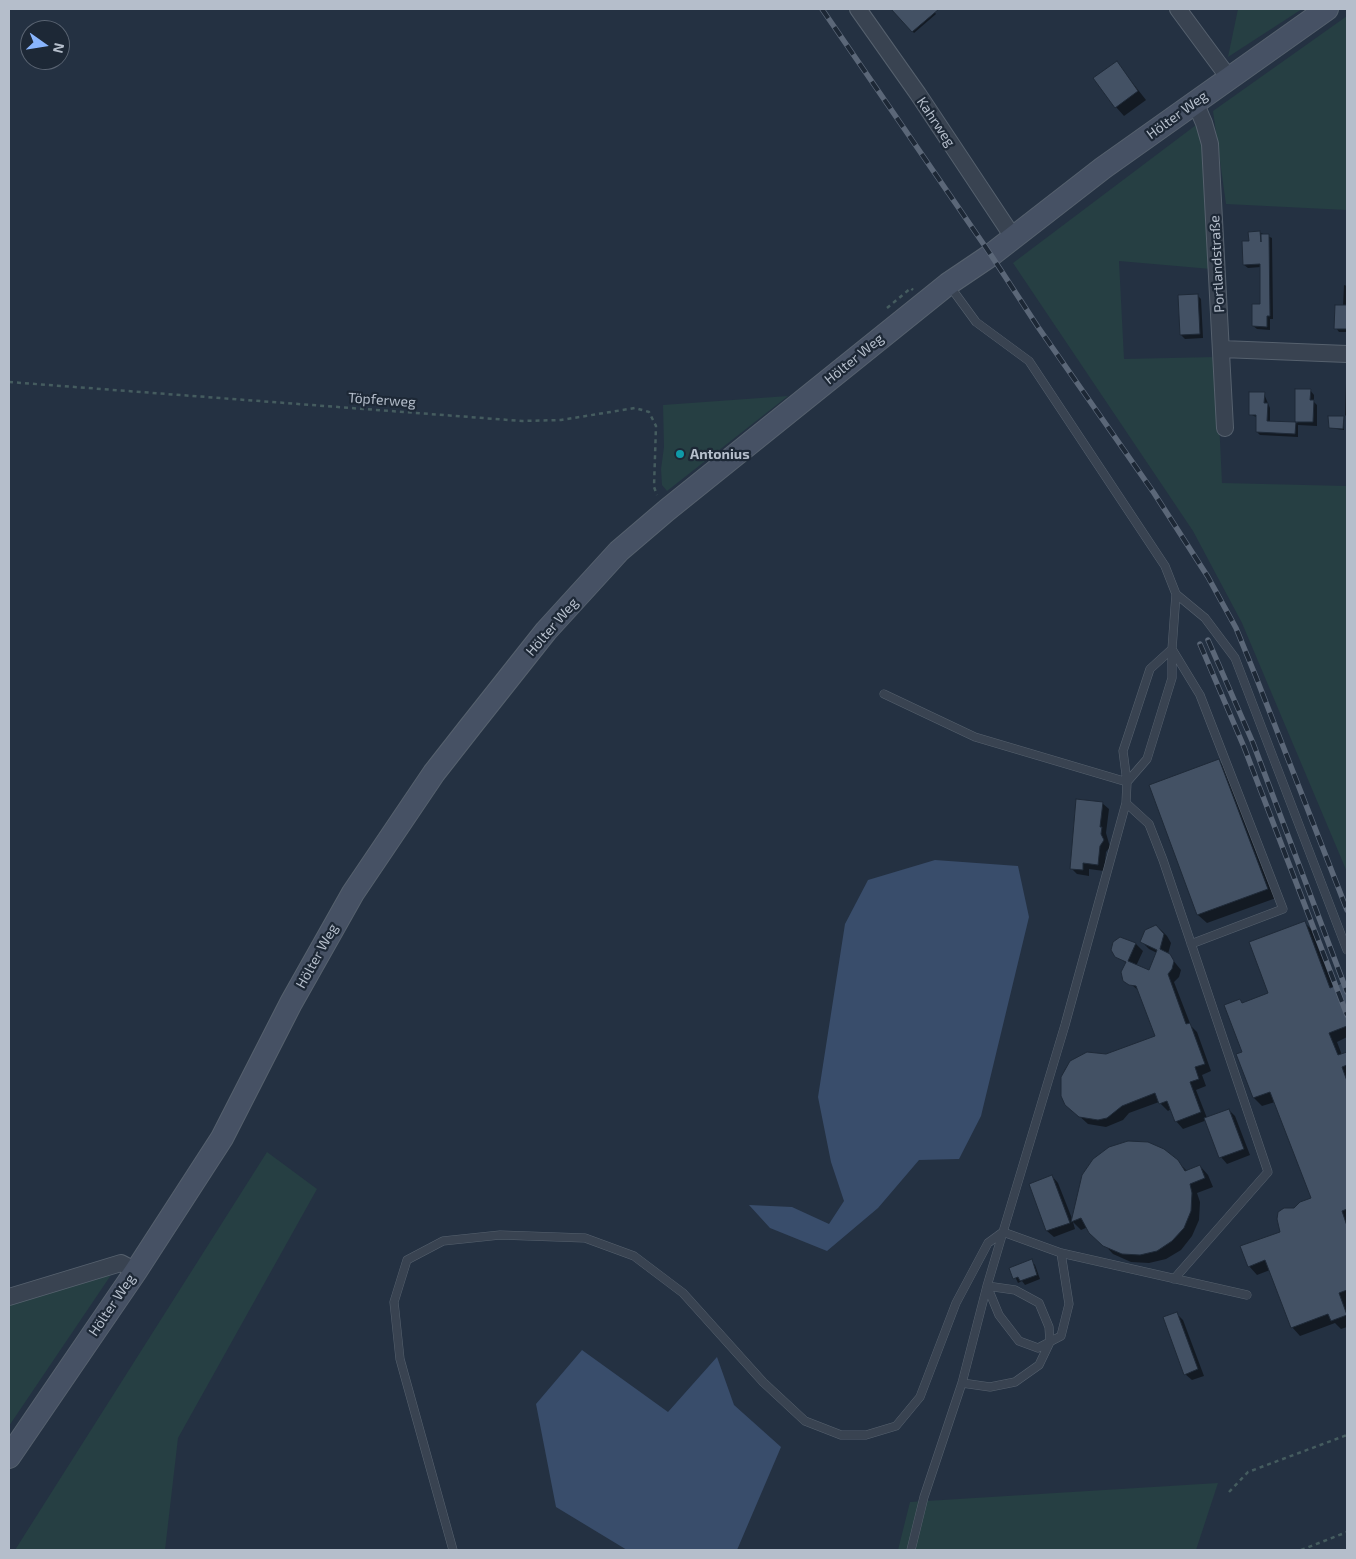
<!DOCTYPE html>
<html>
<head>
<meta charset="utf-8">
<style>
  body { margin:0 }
  #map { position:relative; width:1356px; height:1559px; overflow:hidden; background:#243142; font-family:"Exo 2",sans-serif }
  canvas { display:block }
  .frame { position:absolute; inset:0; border:10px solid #b5becb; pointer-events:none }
  .north { position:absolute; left:20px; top:20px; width:50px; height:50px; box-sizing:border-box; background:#1d2836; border:1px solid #5a6472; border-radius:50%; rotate:103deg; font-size:14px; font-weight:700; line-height:20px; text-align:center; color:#b5becb }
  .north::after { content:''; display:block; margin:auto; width:18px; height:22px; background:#89b5fd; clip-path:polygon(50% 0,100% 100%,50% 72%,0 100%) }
</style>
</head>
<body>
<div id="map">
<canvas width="1356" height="1559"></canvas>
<div class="frame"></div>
<div class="north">N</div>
</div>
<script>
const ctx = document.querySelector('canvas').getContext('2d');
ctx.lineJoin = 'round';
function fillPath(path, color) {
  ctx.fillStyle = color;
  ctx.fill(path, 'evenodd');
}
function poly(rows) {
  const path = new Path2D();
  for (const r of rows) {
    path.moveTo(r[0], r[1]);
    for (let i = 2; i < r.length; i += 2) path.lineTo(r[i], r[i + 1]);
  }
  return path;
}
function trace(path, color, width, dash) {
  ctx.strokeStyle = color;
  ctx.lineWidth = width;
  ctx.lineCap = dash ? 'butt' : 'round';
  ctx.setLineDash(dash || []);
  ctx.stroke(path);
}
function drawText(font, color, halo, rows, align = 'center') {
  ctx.font = font + ' "Exo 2",sans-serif';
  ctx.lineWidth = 4.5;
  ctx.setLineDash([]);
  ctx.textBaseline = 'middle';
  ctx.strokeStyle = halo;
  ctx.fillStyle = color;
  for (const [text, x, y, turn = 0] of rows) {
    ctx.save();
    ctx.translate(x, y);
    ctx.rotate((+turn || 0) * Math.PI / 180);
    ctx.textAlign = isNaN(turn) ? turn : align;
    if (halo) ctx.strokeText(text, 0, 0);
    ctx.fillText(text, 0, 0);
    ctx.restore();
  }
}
const green = poly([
  [1238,9,1302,9,1228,57],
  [1347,16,1347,210,1226,204,1213,111],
  [1196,125,1205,148,1211,269,1119,261,1124,359,1216,357,1222,483,1347,486,1347,872,1242,623,1193,531,1013,263],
  [788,396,667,491,662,485,661,469,664,447,663,405],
  [267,1152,317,1189,178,1438,165,1550,15,1550],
  [111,1275,9,1426,9,1304],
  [1218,1483,1196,1550,898,1550,910,1502]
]);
const water = poly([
  [935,860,1018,866,1029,917,981,1116,959,1159,919,1160,878,1208,827,1251,770,1228,749,1205,792,1207,829,1224,844,1201,831,1162,818,1097,845,924,868,880],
  [582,1350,668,1412,717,1357,734,1405,781,1447,737,1550,627,1550,556,1507,536,1404]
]);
const shadow = poly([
  [893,9,932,9,936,14,914,33],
  [1117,63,1146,100,1124,116,1116,107],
  [1259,232,1272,238,1273,319,1270,319,1270,330,1257,329,1253,326,1261,305,1261,267,1248,268,1244,265,1250,242],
  [1344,285,1347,286,1347,332,1339,332,1336,328,1343,306],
  [1197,295,1201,299,1203,338,1185,339,1181,335],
  [1346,384,1347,384,1347,417,1345,415],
  [1310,390,1314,395,1314,402,1317,405,1317,426,1298,425,1298,437,1260,435,1257,432,1258,418,1250,414,1264,394,1270,408,1270,423,1298,423,1296,421],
  [1343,417,1344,430,1330,428],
  [1219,761,1227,769,1276,898,1207,923,1198,915,1151,786],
  [1102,803,1109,809,1106,833,1110,847,1106,852,1104,871,1089,869,1089,876,1077,874,1071,868],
  [1305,923,1313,931,1334,988,1347,983,1347,1037,1337,1042,1342,1055,1347,1056,1347,1327,1341,1329,1335,1323,1300,1336,1292,1327,1270,1270,1257,1275,1249,1266,1281,1233,1294,1209,1312,1198,1275,1102,1262,1106,1254,1098,1243,1053,1240,1001,1243,1004,1270,994],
  [1148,928,1159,928,1167,936,1171,943,1168,954,1181,970,1179,977,1174,982,1191,1026,1197,1032,1211,1071,1202,1075,1206,1086,1196,1090,1207,1118,1229,1110,1235,1116,1250,1155,1227,1164,1221,1157,1207,1120,1183,1129,1176,1121,1171,1109,1168,1111,1159,1102,1129,1113,1123,1120,1106,1127,1088,1124,1066,1104,1061,1086,1065,1069,1071,1062,1106,1055,1157,1036,1140,992,1122,976,1127,964,1114,953,1114,942,1124,939,1136,944,1143,951,1136,966,1149,972,1157,953,1149,949,1141,941],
  [1177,1161,1187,1171,1200,1166,1208,1175,1213,1187,1197,1193,1200,1202,1199,1220,1192,1236,1181,1250,1166,1259,1149,1263,1131,1262,1113,1254,1088,1227,1081,1230,1073,1222,1075,1229,1054,1237,1047,1231,1030,1184,1052,1176,1058,1183,1073,1221,1083,1176],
  [1031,1261,1035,1265,1040,1279,1025,1285,1022,1281,1018,1283,1011,1268],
  [1176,1313,1183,1320,1204,1376,1192,1380,1185,1374]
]);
const building = poly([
  [891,9,939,9,912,32,891,9],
  [1117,61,1138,91,1115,108,1093,78,1117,61],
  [1260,231,1261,242,1261,234,1269,234,1270,316,1267,316,1267,327,1252,326,1252,304,1260,304,1260,264,1243,265,1242,241,1249,241,1248,232,1260,231],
  [1198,294,1200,334,1180,335,1178,295,1198,294],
  [1335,305,1347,305,1347,329,1334,329,1335,305],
  [1295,389,1311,389,1310,400,1314,400,1313,422,1295,422,1295,389],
  [1249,392,1265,392,1264,403,1268,403,1267,421,1296,422,1295,434,1256,432,1256,415,1249,415,1249,392],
  [1328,416,1344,416,1343,429,1329,428,1328,416],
  [1219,759,1268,889,1197,915,1149,785,1219,759],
  [1076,799,1103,802,1100,827,1102,827,1101,834,1104,840,1100,846,1098,865,1083,863,1083,870,1070,869,1076,799],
  [1305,921,1330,988,1347,981,1347,1026,1329,1033,1338,1055,1347,1052,1347,1065,1342,1067,1347,1081,1347,1209,1342,1211,1347,1226,1347,1290,1339,1293,1347,1315,1331,1321,1328,1314,1291,1328,1265,1260,1248,1267,1240,1246,1280,1232,1277,1219,1278,1212,1284,1208,1294,1208,1300,1202,1311,1198,1270,1092,1253,1098,1236,1054,1242,1052,1224,1005,1240,999,1242,1003,1268,993,1249,942,1305,921],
  [1156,925,1164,934,1160,949,1170,954,1174,961,1172,969,1168,974,1186,1024,1190,1023,1205,1064,1195,1067,1199,1079,1190,1082,1201,1112,1175,1122,1167,1101,1159,1104,1155,1093,1122,1106,1107,1118,1098,1120,1079,1117,1065,1105,1061,1096,1061,1077,1070,1061,1087,1052,1106,1054,1155,1036,1136,986,1129,985,1123,981,1121,972,1126,962,1115,957,1111,950,1113,942,1120,937,1136,943,1128,961,1149,970,1157,950,1140,942,1145,930,1156,925],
  [1229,1109,1244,1149,1219,1158,1204,1118,1229,1109],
  [1128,1141,1148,1142,1164,1149,1178,1160,1185,1171,1200,1165,1205,1178,1190,1184,1192,1193,1191,1211,1184,1228,1172,1241,1157,1251,1140,1255,1122,1254,1103,1246,1089,1233,1081,1218,1071,1222,1082,1175,1093,1159,1109,1147,1128,1141],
  [1052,1175,1070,1223,1046,1231,1029,1184,1052,1175],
  [1032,1259,1037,1275,1020,1281,1018,1277,1013,1279,1009,1268,1032,1259],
  [1177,1312,1198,1369,1184,1375,1163,1317,1177,1312]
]);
const path = poly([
  [887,308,911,288,913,290],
  [9,382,522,421,561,420,635,408,649,412,656,426,654,487,657,495],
  [1229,1492,1248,1472,1347,1435],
  [1301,1550,1347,1532]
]);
const service = poly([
  [1176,594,1205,618,1235,658,1347,950],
  [1172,649,1200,695,1283,909,1191,944],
  [884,694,975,737,1127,782,1147,759,1172,678,1172,649],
  [1126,803,1149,824,1163,860,1268,1172,1174,1279],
  [1061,1253,1069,1304,1061,1336,1038,1348,1019,1341,999,1315,987,1286,1003,1232,1061,1253,1247,1295],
  [453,1550,400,1359,394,1302,407,1260,443,1241,500,1235,585,1238,634,1256,683,1293,763,1382,805,1421,841,1435,866,1435,896,1426,920,1397,956,1303,988,1243,1003,1232,1065,1025,1126,803,1127,782,1123,751,1150,669,1172,649,1176,594,1165,566,1029,361,976,322,949,285],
  [911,1550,924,1497,962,1383,987,1286,1015,1290,1039,1303,1049,1327,1050,1342,1039,1365,1015,1382,990,1387,962,1383]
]);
const minor = poly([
  [858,9,918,94,1013,237],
  [1178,9,1229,78],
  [1195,102,1204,123,1210,144,1225,428],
  [1222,349,1347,354],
  [9,1297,121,1263,136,1271]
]);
const secondary = poly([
  [9,1457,136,1271,222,1138,291,1003,353,893,434,773,470,727,546,631,619,551,667,510,948,284,991,255,1103,168,1327,9]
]);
const rail = poly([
  [822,9,991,255,1038,327,1154,493,1208,577,1236,628,1256,677,1347,910],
  [1208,640,1253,743,1347,992],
  [1200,644,1244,747,1347,1015]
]);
const markers = [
  [680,454,5,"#0f9aa8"]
];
const streetNames = [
  ["Hölter Weg",1177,115,-36],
  ["Kahrweg",936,122,56],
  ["Portlandstraße",1217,264,-93],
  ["Hölter Weg",854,359,-39],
  ["Töpferweg",382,400,4],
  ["Hölter Weg",552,627,-49],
  ["Hölter Weg",317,956,-61],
  ["Hölter Weg",112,1305,-56]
];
const poiNames = [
  ["Antonius",690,454]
];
fillPath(green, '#263f43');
fillPath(water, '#394d6b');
fillPath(shadow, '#0007');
fillPath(building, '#435164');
trace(building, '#1f2a38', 1);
trace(service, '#56616e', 9);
trace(minor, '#56616e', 18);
trace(secondary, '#56616e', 24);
trace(path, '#455c5f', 2.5, [4, 4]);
trace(service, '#394351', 8);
trace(minor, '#394351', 16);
trace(secondary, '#465164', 22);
trace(rail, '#5b6778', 5.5);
trace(rail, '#1d2836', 4, [11]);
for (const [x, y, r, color] of markers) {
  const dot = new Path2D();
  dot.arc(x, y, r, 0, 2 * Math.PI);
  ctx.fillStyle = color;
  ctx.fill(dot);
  trace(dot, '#1d2836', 2);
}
drawText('14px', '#b5becb', '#1d2836', streetNames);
drawText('bold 14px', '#b5becb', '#1d2836', poiNames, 'left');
</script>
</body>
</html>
